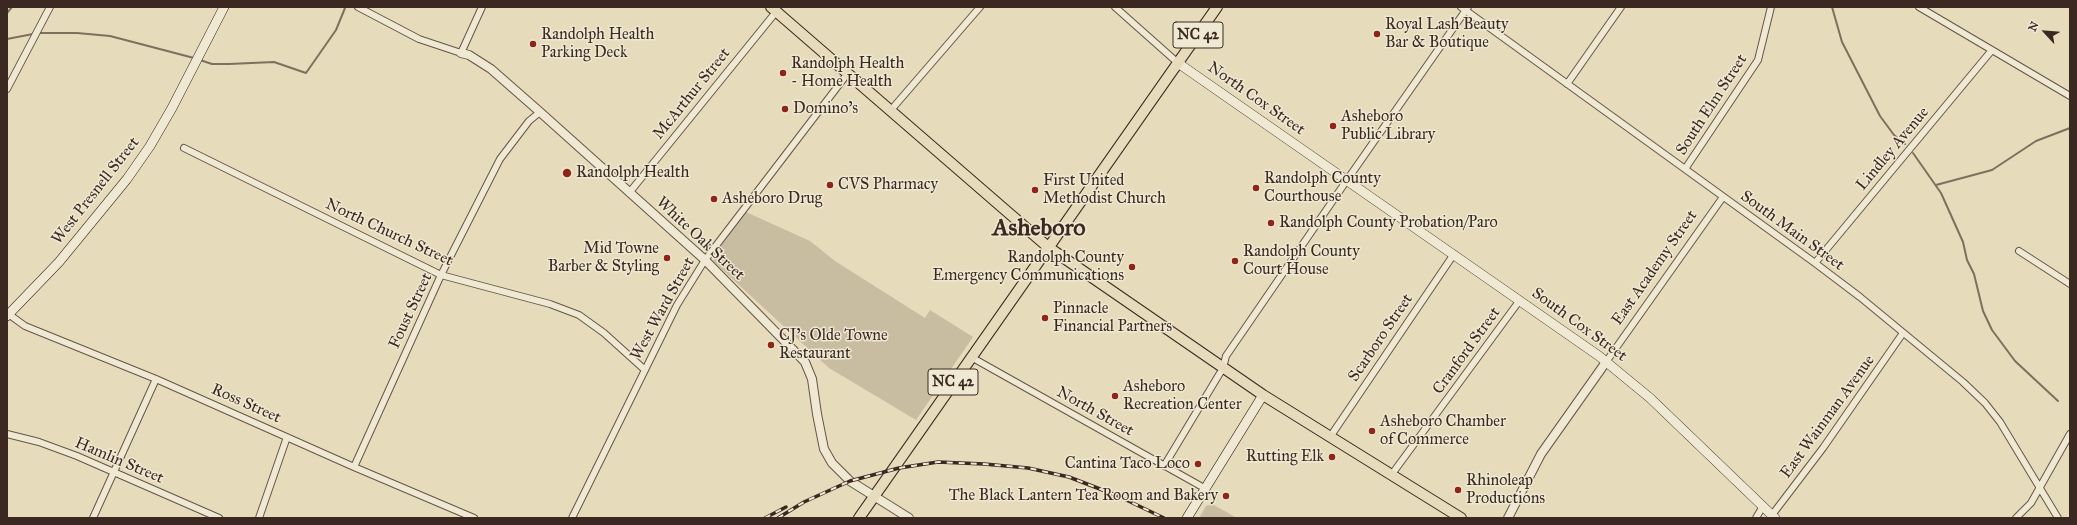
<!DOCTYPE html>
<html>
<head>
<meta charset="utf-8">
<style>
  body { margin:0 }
  #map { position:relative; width:2077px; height:525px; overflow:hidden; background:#e6dcbb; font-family:"IM FELL Great Primer",serif }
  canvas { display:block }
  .frame { position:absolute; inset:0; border:8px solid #3b2820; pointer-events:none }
  .north { position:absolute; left:2025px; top:12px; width:40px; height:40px; -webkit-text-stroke:3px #efe8d3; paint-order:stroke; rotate:296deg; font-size:11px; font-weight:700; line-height:16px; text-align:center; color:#3b2820 }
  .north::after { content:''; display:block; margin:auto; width:14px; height:18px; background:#3b2820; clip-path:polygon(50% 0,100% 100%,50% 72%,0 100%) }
</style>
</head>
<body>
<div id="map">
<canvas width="2077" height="525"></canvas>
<div class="frame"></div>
<div class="north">N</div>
</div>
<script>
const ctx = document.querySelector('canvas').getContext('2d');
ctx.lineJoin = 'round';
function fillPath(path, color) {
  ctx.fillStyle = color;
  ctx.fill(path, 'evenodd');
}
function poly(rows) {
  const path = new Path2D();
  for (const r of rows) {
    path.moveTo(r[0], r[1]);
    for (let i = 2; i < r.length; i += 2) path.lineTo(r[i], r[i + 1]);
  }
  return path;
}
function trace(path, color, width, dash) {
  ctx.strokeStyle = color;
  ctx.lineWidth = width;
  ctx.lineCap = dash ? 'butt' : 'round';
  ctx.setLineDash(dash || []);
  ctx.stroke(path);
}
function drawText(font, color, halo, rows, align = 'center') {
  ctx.font = font + ' "IM FELL Great Primer",serif';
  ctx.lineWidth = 3;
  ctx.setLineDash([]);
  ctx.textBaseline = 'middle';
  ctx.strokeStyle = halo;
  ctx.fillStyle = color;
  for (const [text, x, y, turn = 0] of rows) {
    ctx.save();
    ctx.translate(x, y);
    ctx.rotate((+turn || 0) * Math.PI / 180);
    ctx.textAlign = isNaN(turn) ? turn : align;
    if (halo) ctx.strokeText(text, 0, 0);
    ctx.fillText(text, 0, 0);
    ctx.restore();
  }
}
const green = poly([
  [746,212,810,241,835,261,925,318,930,310,973,337,916,420,829,368,713,261,722,244],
  [1212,504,1237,518,1199,518,1206,506]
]);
const stream = poly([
  [1832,7,1842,42,1880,116,1894,135,1905,144],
  [7,13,12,7],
  [38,33,77,33,110,36,194,58],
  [7,39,33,34],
  [200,60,212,64,229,64,274,62,306,73,336,30,345,8],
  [1913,153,1941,193,1963,242,1967,260,1974,274,1983,311,1992,330,2015,361,2058,401],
  [1936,185,1992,170,2036,141,2070,128]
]);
const minor = poly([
  [358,7,419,39,461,53,482,7],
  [1115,7,1178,63],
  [1461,7,1815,263,1860,297,1963,382,1985,403,2000,422,2058,518],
  [1919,7,2070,96],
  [1567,84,1621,7],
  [7,89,50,7],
  [891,110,980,7],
  [184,148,441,275,550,304,579,315,604,333,645,370],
  [1685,169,1758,60,1771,7],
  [629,193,776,12],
  [2019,251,2070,284],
  [1815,263,1992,50],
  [7,313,25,326,156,379,354,467,474,518],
  [971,357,1206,489],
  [1606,362,1723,197],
  [7,434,39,442,77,456,219,518],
  [1330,437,1454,254],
  [1164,466,1223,368,1226,356,1347,180,1468,7],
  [354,467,441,275,500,159,529,121,540,112],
  [1392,474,1520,300],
  [1772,515,1823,448,1903,333],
  [93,518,156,379],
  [259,518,287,437],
  [572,518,677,305,705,260,848,73],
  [1756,518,1763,506],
  [2016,518,2031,503,2070,434]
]);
const tertiary = poly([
  [461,53,469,55,491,69,540,112,705,260,805,362,812,379,817,414,824,449,832,463,850,481,909,518],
  [1508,518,1541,454,1606,362]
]);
const secondary = poly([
  [1178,63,1599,356,1650,398,1775,518],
  [7,316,59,262,127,179,150,146,172,108,224,7],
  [1187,518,1263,395]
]);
const primary = poly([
  [771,7,1048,247,1263,395,1461,518],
  [859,518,1217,7]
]);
const rail = poly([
  [765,518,786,507],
  [778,518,804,502,850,481,899,468,938,462,984,464,1028,468,1069,477,1118,496,1164,518]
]);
const markers = [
  [1377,34,4,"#8f2418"],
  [533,44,4,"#8f2418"],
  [783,73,4,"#8f2418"],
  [785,109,4,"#8f2418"],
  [1333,126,4,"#8f2418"],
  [567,173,5,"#8f2418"],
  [830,185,4,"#8f2418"],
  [1256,188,4,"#8f2418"],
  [1035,190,4,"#8f2418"],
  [714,199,4,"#8f2418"],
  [1271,223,4,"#8f2418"],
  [667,258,4,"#8f2418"],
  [1235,261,4,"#8f2418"],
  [1132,267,4,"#8f2418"],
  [1045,318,4,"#8f2418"],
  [771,345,4,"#8f2418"],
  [1115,396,4,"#8f2418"],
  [1372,431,4,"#8f2418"],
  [1332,457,4,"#8f2418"],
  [1198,464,4,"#8f2418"],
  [1458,490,4,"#8f2418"],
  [1226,496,4,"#8f2418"]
];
const shields = [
  [1198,35,50],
  [953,382,50]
];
const shieldNames = [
  ["NC 42",1198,35],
  ["NC 42",953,382]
];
const poiNames = [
  ["Royal Lash Beauty",1385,25],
  ["Bar & Boutique",1385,43],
  ["Randolph Health",541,35],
  ["Parking Deck",541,53],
  ["Randolph Health",791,64],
  ["- Home Health",791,82],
  ["Domino's",793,109],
  ["Asheboro",1341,117],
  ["Public Library",1341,135],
  ["Randolph Health",576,173],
  ["Randolph County",1264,179],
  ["Courthouse",1264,197],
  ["First United",1043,181],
  ["Methodist Church",1043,199],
  ["CVS Pharmacy",838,185],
  ["Asheboro Drug",722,199],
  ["Randolph County Probation/Paro",1279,223],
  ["Mid Towne",659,249,"right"],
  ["Barber & Styling",659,267,"right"],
  ["Randolph County",1243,252],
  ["Court House",1243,270],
  ["Randolph County",1124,258,"right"],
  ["Emergency Communications",1124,276,"right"],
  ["Pinnacle",1053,309],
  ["Financial Partners",1053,327],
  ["CJ's Olde Towne",779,336],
  ["Restaurant",779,354],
  ["Asheboro",1123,387],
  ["Recreation Center",1123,405],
  ["Asheboro Chamber",1380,422],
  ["of Commerce",1380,440],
  ["Rutting Elk",1324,457,"right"],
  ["Cantina Taco Loco",1190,464,"right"],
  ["Rhinoleap",1466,481],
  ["Productions",1466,499],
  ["The Black Lantern Tea Room and Bakery",1218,496,"right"]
];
const streetNames = [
  ["McArthur Street",692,94,-51],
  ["North Cox Street",1256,99,35],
  ["South Elm Street",1712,105,-57],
  ["Lindley Avenue",1893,149,-50],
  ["West Presnell Street",96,191,-52],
  ["South Main Street",1792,231,36],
  ["North Church Street",389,233,25],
  ["White Oak Street",700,239,43],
  ["East Academy Street",1655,268,-55],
  ["West Ward Street",663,309,-61],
  ["Foust Street",411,311,-65],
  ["South Cox Street",1579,325,36],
  ["Scarboro Street",1381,338,-56],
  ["Cranford Street",1467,351,-54],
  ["Ross Street",246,404,24],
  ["North Street",1095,412,29],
  ["East Wainman Avenue",1828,417,-54],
  ["Hamlin Street",119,461,23]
];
const townNames = [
  ["Asheboro",1039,229]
];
fillPath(green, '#c9bda1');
trace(stream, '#7f6f5d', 2);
trace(minor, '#665547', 8);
trace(tertiary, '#665547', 10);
trace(secondary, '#3b2820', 10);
trace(primary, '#3b2820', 12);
trace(minor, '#efe8d3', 6);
trace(tertiary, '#efe8d3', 8);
trace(secondary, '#efe8d3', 9);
trace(primary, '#e6dcbb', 10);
trace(rail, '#3b2820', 3.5);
trace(rail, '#efe8d3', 2, [6]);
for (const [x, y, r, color] of markers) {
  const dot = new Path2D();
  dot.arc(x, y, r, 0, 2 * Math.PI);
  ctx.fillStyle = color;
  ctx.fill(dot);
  trace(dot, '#efe8d3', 1.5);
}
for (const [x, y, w] of shields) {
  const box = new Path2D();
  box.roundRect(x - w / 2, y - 13, w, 26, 3);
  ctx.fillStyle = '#efe8d3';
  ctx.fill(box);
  trace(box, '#3b2820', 1);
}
drawText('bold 15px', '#3b2820', null, shieldNames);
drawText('16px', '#3b2820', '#efe8d3', poiNames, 'left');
drawText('16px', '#3b2820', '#efe8d3', streetNames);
drawText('bold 24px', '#3b2820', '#efe8d3', townNames);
</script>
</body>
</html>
